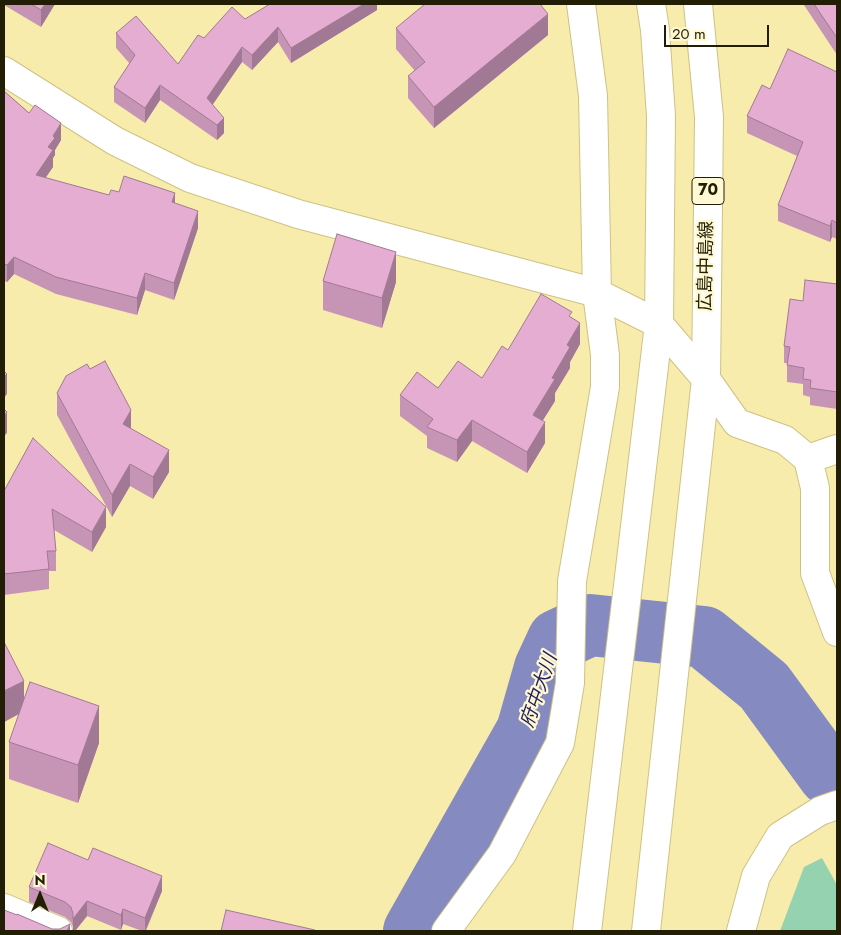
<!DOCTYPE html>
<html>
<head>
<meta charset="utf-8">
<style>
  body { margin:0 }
  #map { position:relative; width:841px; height:935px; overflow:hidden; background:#f7ecac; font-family:Jost,sans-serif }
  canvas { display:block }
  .frame { position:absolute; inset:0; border:5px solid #221e05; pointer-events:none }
  .north { position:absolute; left:15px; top:870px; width:50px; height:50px; -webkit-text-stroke:4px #fff9d3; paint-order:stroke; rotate:0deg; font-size:14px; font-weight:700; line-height:20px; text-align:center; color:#221e05 }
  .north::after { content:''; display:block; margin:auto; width:18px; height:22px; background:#221e05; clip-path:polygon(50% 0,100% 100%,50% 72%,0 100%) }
  .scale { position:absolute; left:664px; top:25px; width:105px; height:22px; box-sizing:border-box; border:2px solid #221e05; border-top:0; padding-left:6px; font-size:15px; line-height:18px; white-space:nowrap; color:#221e05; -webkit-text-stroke:4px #fff9d3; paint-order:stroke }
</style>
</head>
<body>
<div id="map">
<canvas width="841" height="935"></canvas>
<div class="frame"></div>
<div class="north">N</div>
<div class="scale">20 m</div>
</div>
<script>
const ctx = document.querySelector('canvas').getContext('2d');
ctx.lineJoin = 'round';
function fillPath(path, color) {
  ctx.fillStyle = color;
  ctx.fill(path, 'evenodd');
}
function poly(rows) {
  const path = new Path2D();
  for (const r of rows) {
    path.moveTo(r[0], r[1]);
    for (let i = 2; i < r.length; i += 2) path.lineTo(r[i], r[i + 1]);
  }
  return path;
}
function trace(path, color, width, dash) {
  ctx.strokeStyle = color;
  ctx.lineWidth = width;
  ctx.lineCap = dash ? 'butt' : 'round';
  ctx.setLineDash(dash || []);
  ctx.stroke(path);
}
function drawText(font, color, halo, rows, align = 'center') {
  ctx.font = font + ' Jost,"Noto Sans JP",sans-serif';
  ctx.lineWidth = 4.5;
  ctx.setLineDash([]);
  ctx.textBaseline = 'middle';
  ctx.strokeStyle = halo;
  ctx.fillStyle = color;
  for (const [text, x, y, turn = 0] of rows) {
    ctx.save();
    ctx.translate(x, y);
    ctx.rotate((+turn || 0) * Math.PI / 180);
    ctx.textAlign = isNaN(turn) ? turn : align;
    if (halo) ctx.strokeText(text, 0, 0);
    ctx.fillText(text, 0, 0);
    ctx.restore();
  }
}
const green = poly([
  [822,858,837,885,837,931,780,931,804,867]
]);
const river = poly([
  [414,931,527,731,545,668,558,640,590,625,704,637,764,686,829,775]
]);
const minor = poly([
  [808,459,837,449],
  [4,908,58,931],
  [446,931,502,854,560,743,570,683,572,581,605,387,605,355,597,293,593,96,581,4],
  [741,931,756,876,780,836,820,811,837,805]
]);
const tertiary = poly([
  [4,71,115,141,190,178,298,214,597,293,659,324,706,379,737,423,785,440,808,459,815,488,815,573,837,632]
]);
const primary = poly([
  [651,4,655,30,661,116,659,324],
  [698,4,709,117,706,379]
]);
const motorway = poly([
  [587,931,659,324],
  [646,931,706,379]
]);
const wall = poly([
  [4,4,55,4,41,27,4,5],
  [377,4,377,10,291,63,278,42,252,70,242,62,212,104,224,133,217,140,160,100,145,123,114,102,114,87,130,64,116,48,116,33,178,64,204,38,245,19],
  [804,4,837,4,837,55,804,5],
  [396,28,548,35,434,128,408,98,408,76,415,71,396,49],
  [837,72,837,239,832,237,830,242,778,221,778,205,797,156,747,133,747,116,770,89],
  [4,91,61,140,55,150,55,155,53,158,53,167,45,178,109,195,119,192,175,203,198,228,174,300,145,290,137,315,56,294,14,274,7,282,4,281],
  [323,281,396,282,382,328,323,310],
  [837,284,837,409,810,405,810,397,803,395,803,384,787,382,787,363,784,363,784,346,803,301],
  [572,318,580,344,570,362,570,368,555,393,555,401,543,420,545,443,527,473,472,441,457,462,427,448,427,436,400,416,400,395,482,378,508,350],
  [90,369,131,429,169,472,153,499,130,486,112,517,57,415,57,393],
  [4,491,106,527,92,552,54,530,56,551,56,571,49,571,49,589,4,595],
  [4,642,24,699,99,743,78,803,9,779,9,742,19,714,4,722],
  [29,887,162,891,146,931,142,931,123,924,121,930,87,916,75,931,73,931,73,927,71,922,65,917,29,902]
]);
const shadedWall = poly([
  [45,4,55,4,41,27,41,10],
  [364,4,377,4,377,10,291,63,291,48],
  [548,14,548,35,434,128,434,107],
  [278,27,278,42,252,70,252,55],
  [242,47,242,62,207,113,207,98],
  [160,85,160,100,145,123,145,108],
  [224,118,224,133,217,140,217,125],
  [61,123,61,140,55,150,55,155,53,158,53,167,36,192,36,175,53,136],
  [175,193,175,210,172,202],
  [198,211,198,228,174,300,174,283],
  [832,220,832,237,830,242,830,226],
  [396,252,396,282,382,328,382,298],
  [14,257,14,274,7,282,7,265],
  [145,273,145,290,137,315,137,298],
  [580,323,580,344,570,362,570,368,555,393,555,401,533,436,533,415,567,345],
  [5,350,5,371,4,372,4,352],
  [7,374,7,394,4,398,4,377],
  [131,410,131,432,123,424],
  [7,412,7,433,4,436,4,416],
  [472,420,472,441,457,462,457,440],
  [545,422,545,443,527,473,527,452],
  [169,450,169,472,153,499,153,477],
  [130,464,130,486,112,517,112,495],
  [106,507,106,527,92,552,92,532],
  [24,681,24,711,4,722,4,691],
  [99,706,99,743,78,803,78,765],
  [162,876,162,891,145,931,145,918],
  [87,901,87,916,75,931,73,931,73,919],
  [123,909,123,924,121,930,121,915],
  [70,924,70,931,67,931]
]);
const building = poly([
  [31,4,45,4,41,10,31,4],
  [270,4,364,4,291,48,278,27,252,55,242,47,207,98,224,118,217,125,160,85,145,108,114,87,135,55,116,33,136,16,178,64,198,35,204,38,232,7,245,19,270,4],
  [425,4,540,4,548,14,434,107,408,76,425,62,396,28,425,4],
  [814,4,837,4,837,38,814,4],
  [788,49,837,72,837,223,832,220,830,226,778,205,803,142,747,116,762,85,770,89,788,49],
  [4,91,29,113,35,105,61,123,53,136,55,138,48,147,53,150,36,175,109,195,111,190,119,192,124,176,175,193,172,202,198,211,174,283,145,273,137,298,56,277,14,257,7,265,4,264,4,91],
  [337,234,396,252,382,298,323,281,337,234],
  [805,280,837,284,837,392,810,388,811,380,803,379,804,368,787,365,790,347,784,346,790,299,803,301,805,280],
  [541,294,572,312,569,316,580,323,567,345,570,347,552,378,555,379,533,415,545,422,527,452,472,420,457,440,427,427,433,419,400,395,417,372,438,388,458,361,482,378,502,346,508,350,541,294],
  [105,361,131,410,123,424,169,450,153,477,130,464,112,495,57,393,66,376,87,364,90,369,105,361],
  [4,371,7,374,4,377,4,371],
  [4,409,7,412,4,416,4,409],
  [33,438,106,507,92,532,52,509,56,551,47,551,49,569,4,574,4,491,33,438],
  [4,642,24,681,4,691,4,642],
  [30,682,99,706,78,765,9,742,30,682],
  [48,843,88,860,93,848,162,876,145,918,123,909,121,915,87,901,73,919,73,914,71,907,65,902,29,887,48,843],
  [4,910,17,915,17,914,52,929,60,929,70,924,67,931,4,931,4,910],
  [226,910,315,930,315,931,221,931,226,910]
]);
const shields = [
  [708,191,32]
];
const shieldNames = [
  ["70",708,191]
];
const streetNames = [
  ["広島中島線",707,266,-89]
];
const waterNames = [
  ["府中大川",540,691,-71]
];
fillPath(green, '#95d2b0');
trace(river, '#858ac1', 62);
trace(minor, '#cdc284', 30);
trace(tertiary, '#cdc284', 30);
trace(primary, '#cdc284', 30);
trace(motorway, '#cdc284', 30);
trace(minor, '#fff', 28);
trace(tertiary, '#fff', 28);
trace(primary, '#fff', 28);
trace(motorway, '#fff', 28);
fillPath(wall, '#c695b5');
fillPath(shadedWall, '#a17994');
fillPath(building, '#e6add3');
trace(building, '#a17994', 1);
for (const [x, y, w] of shields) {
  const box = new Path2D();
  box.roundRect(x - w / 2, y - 13.5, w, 27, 4);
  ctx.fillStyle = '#fff9d3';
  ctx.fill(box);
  trace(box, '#221e05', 1);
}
drawText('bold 16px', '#221e05', null, shieldNames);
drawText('18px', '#221e05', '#fff9d3', streetNames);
drawText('italic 19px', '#221e5f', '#fff9d3', waterNames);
</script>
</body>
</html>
